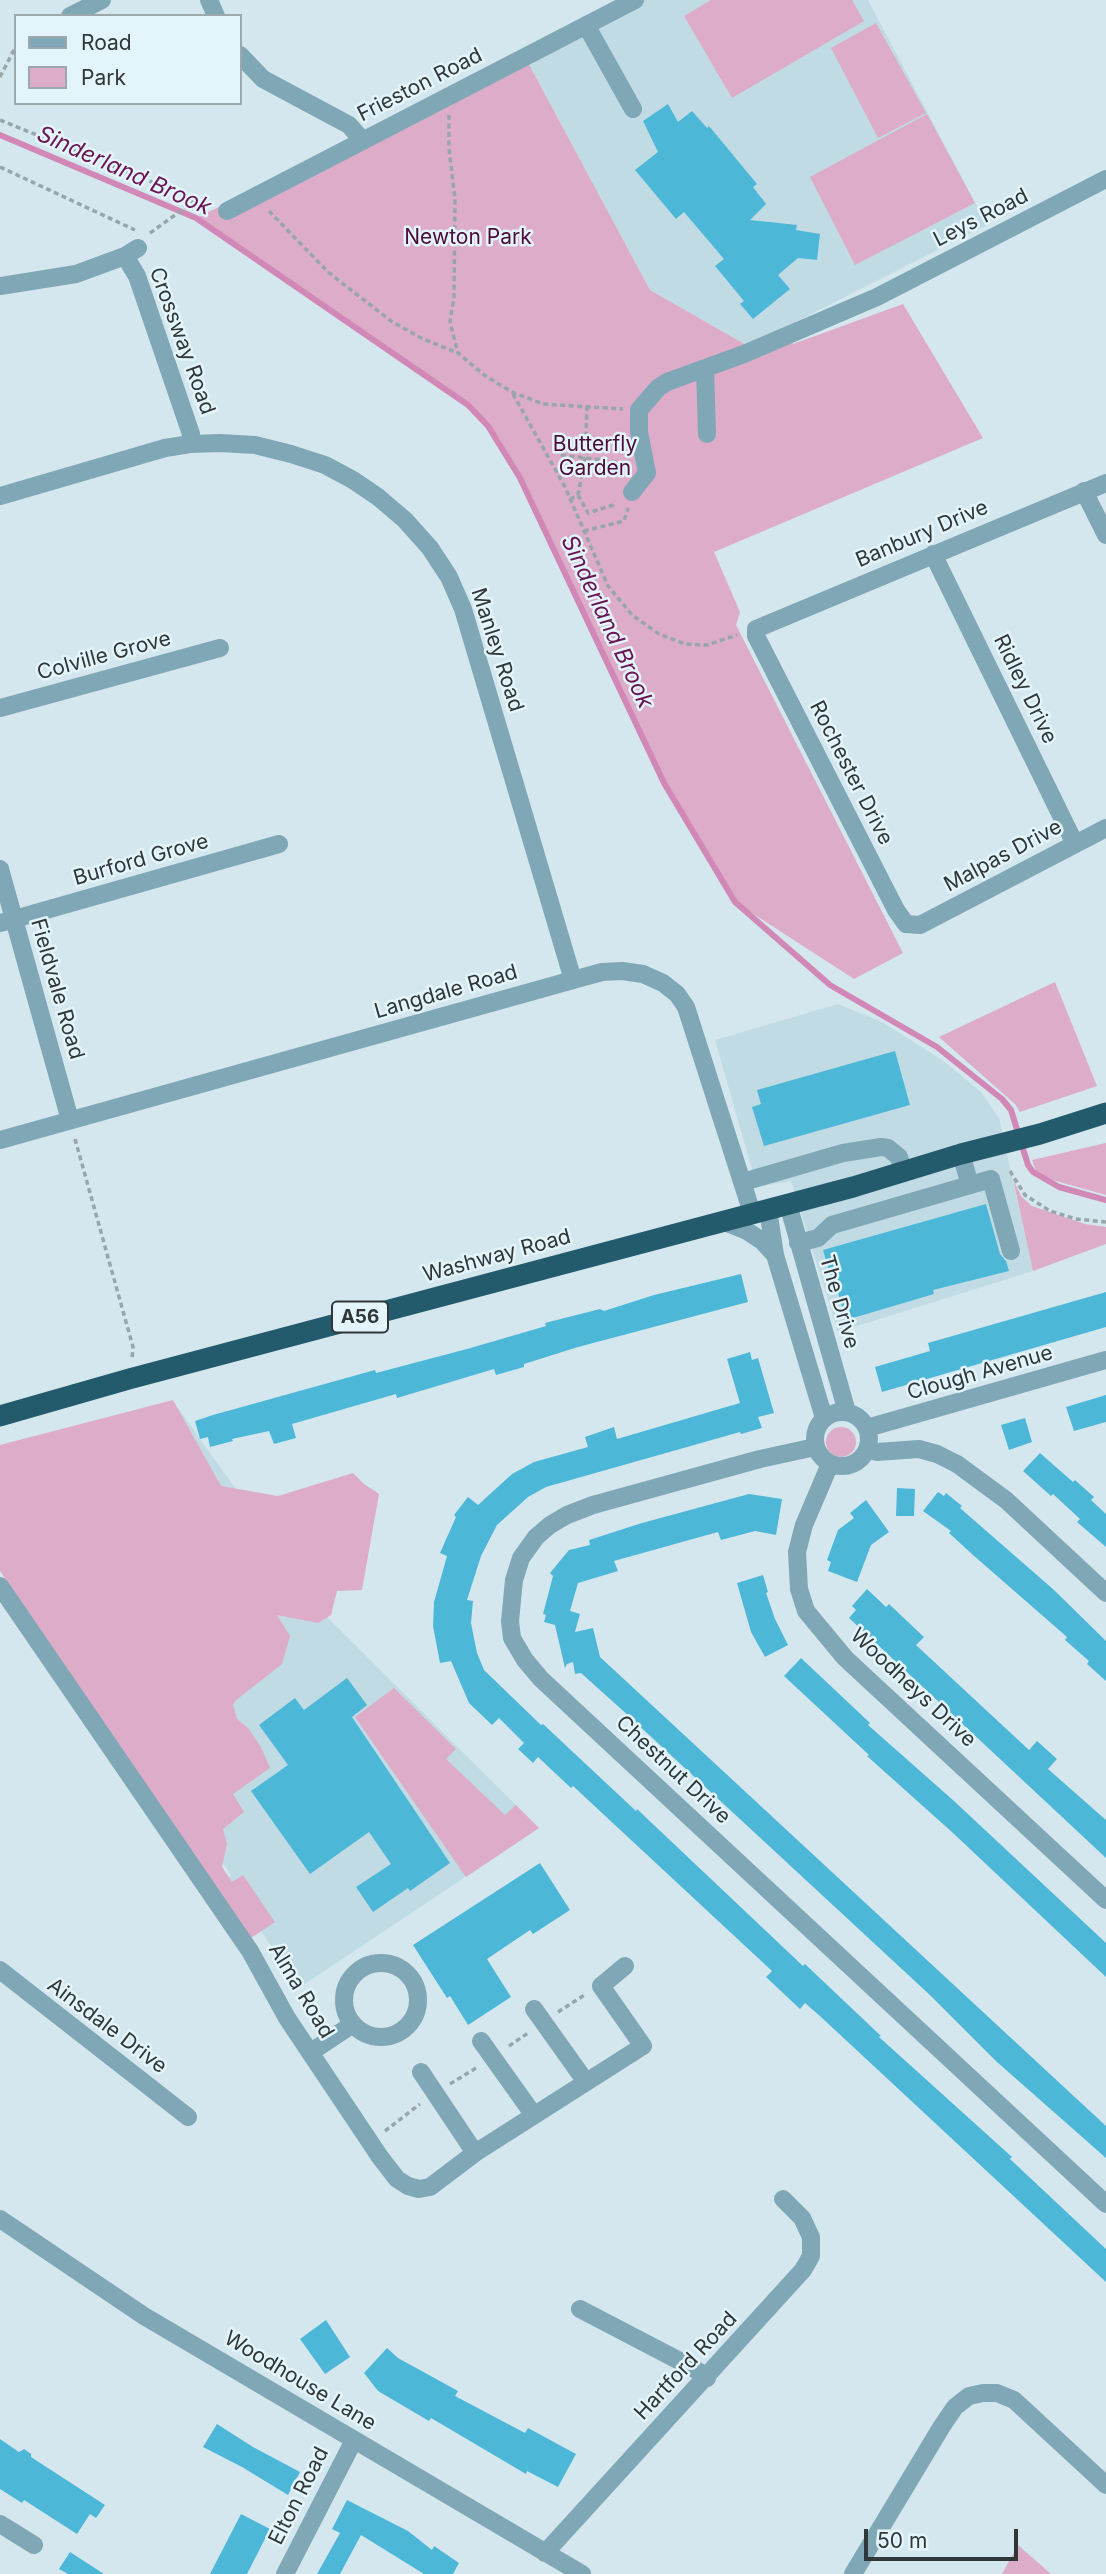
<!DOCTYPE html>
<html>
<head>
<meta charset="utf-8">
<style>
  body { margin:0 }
  #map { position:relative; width:1106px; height:2574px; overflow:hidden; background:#d5e7ee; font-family:Inter,sans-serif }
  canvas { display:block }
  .legend { position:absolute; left:14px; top:14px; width:228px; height:91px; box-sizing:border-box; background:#e3f5fb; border:2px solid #9ba9ad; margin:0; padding:9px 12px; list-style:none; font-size:21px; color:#303739 }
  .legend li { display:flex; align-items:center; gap:14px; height:35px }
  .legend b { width:35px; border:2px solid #9ba9ad }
  .scale { position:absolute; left:864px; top:2529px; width:154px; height:32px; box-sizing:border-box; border:4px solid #303739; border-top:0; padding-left:9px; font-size:21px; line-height:24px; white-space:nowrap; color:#303739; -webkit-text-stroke:5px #e3f5fb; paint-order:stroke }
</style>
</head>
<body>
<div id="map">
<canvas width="1106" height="2574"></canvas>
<ul class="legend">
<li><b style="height:9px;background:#7fa7b5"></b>Road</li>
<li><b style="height:19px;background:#dcacc9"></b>Park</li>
</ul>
<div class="scale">50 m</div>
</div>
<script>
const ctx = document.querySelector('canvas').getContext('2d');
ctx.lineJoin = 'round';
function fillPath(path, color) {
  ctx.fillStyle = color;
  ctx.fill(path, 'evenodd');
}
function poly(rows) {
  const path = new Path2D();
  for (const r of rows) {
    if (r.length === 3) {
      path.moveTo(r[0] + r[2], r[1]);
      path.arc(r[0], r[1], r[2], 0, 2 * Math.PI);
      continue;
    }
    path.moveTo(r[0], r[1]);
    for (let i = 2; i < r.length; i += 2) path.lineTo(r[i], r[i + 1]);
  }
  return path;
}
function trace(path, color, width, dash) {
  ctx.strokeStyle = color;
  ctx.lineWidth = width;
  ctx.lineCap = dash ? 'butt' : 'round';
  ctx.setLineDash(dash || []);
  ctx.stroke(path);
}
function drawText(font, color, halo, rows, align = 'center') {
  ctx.font = font + ' Inter,sans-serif';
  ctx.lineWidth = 5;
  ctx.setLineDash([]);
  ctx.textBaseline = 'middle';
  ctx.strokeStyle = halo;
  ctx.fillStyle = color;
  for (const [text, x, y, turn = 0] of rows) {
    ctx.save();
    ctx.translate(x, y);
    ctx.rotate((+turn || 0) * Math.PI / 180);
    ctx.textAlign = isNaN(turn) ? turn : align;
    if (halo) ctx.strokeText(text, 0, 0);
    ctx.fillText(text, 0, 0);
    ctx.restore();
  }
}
const built = poly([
  [635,0,868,0,987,225,748,346,650,290,525,57],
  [838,1004,884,1023,945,1062,981,1092,999,1118,1033,1271,838,1332,791,1181,757,1187,715,1040],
  [178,1408,327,1617,539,1828,300,1987,225,1880,231,1875,0,1540,0,1453]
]);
const green = poly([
  [711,0,852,0,864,21,732,98,684,16],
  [876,23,926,113,878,138,831,48],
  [525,57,650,290,748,346,788,334,793,344,903,304,983,438,714,552,740,612,736,625,903,953,854,979,735,902,664,783,520,478,488,426,468,405,196,218],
  [927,114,975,203,855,265,810,177],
  [1055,982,1097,1086,1020,1112,1015,1104,939,1037],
  [1106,1143,1106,1195,1052,1180,1036,1171,1032,1160],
  [1013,1179,1021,1196,1032,1206,1085,1224,1106,1227,1106,1244,1033,1271],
  [173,1400,221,1486,278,1496,353,1473,364,1484,379,1494,362,1590,337,1591,331,1615,318,1623,277,1615,290,1636,282,1664,235,1701,233,1705,237,1719,248,1728,261,1747,270,1768,233,1794,244,1812,223,1829,227,1844,222,1867,232,1882,243,1875,275,1922,251,1938,0,1571,0,1445],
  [841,1442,15],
  [394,1688,456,1749,446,1759,505,1815,516,1805,539,1828,466,1877,355,1717],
  [1018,2545,1051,2574,1002,2574]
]);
const stream = poly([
  [0,135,196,218,468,405,488,426,520,478,664,783,735,902,830,985,937,1047,1002,1099,1011,1110,1028,1165,1033,1172,1059,1187,1106,1200]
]);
const building = poly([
  [668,104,678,122,692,111,707,128,709,126,757,184,753,187,766,204,750,220,797,225,796,230,820,234,817,260,798,258,778,275,790,289,753,319,740,304,744,301,715,266,724,259,684,212,676,219,635,170,658,152,643,121],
  [895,1051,910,1105,764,1146,752,1107,761,1104,757,1090],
  [986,1204,1000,1254,1006,1261,1009,1271,933,1290,934,1294,846,1320,833,1276,831,1277,823,1250],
  [741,1274,748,1302,578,1347,524,1364,524,1367,496,1375,494,1369,397,1398,396,1394,292,1424,296,1438,274,1444,269,1431,232,1439,233,1441,210,1447,208,1437,200,1439,195,1421,213,1415,375,1370,376,1373,467,1349,546,1326,545,1323,600,1309,604,1311,654,1295],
  [1106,1292,1106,1327,882,1392,875,1367,930,1351,928,1343],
  [750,1352,752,1360,758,1358,774,1413,758,1417,762,1428,741,1434,740,1432,546,1487,528,1497,497,1525,481,1556,467,1600,473,1601,471,1623,477,1653,484,1670,541,1725,543,1724,636,1811,637,1809,803,1966,805,1964,881,2036,879,2037,1012,2157,1010,2159,1106,2249,1106,2282,821,2017,805,2003,800,2009,766,1977,772,1971,573,1786,571,1788,538,1757,533,1763,518,1749,524,1743,499,1718,492,1725,469,1703,451,1661,440,1663,433,1626,434,1602,447,1556,440,1553,456,1517,454,1515,468,1497,478,1505,512,1474,534,1462,588,1447,585,1437,614,1427,617,1439,740,1403,727,1359],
  [1106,1395,1106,1422,1074,1431,1066,1407],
  [1025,1418,1032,1442,1009,1450,1001,1425],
  [1040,1453,1073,1482,1075,1480,1094,1497,1091,1500,1106,1514,1106,1547,1077,1522,1080,1519,1053,1494,1051,1496,1023,1471],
  [897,1488,915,1489,914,1516,896,1516],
  [938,1492,944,1496,946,1493,962,1506,960,1508,1054,1590,1106,1641,1106,1681,1087,1664,1089,1661,1065,1640,1067,1637,973,1555,949,1533,951,1531,923,1511],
  [749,1494,782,1499,776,1535,755,1531,721,1540,718,1532,614,1561,618,1571,578,1583,570,1611,580,1614,575,1632,593,1628,600,1657,1106,2126,1106,2158,997,2062,931,1996,620,1708,581,1673,575,1674,573,1662,567,1664,565,1668,555,1625,544,1622,546,1615,543,1614,553,1576,550,1573,569,1550,590,1545,589,1540,642,1523],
  [866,1500,889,1532,871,1545,857,1582,828,1571,831,1562,827,1560,838,1530,854,1518,850,1513],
  [763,1575,768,1592,766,1593,775,1619,788,1645,765,1657,751,1632,737,1583],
  [867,1589,886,1607,889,1604,924,1637,916,1645,1029,1750,1037,1741,1057,1759,1048,1769,1106,1820,1106,1858,849,1618,856,1610,852,1606],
  [801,1658,870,1723,868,1725,954,1801,1106,1943,1106,1977,953,1833,867,1756,869,1755,784,1676],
  [347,1678,367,1705,352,1717,450,1863,410,1891,408,1888,373,1912,356,1887,391,1864,369,1832,310,1874,251,1791,288,1765,259,1725,295,1698,304,1710],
  [540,1863,570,1910,533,1934,530,1930,487,1959,511,1997,468,2025,450,1996,447,1998,413,1945],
  [326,2320,350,2357,325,2374,300,2339],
  [387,2348,398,2358,458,2391,455,2396,525,2433,528,2428,576,2454,558,2487,527,2471,526,2474,431,2418,429,2421,378,2391,364,2373],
  [217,2424,253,2447,300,2472,288,2495,242,2467,203,2447],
  [0,2439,19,2452,24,2449,31,2454,31,2457,105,2505,96,2518,90,2514,77,2534,24,2500,22,2503,0,2489],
  [347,2500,408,2531,432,2550,434,2546,459,2563,453,2574,424,2574,361,2535,340,2574,317,2574,340,2533,332,2529],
  [241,2514,270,2529,247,2574,210,2574],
  [70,2552,104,2574,68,2574,59,2569]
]);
const path = poly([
  [0,77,16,46],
  [449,115,449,149,455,199,454,297,450,322,458,353,484,375,512,392,543,404,623,409],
  [0,120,196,200],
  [0,167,135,230],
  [269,211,328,272,391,321,423,339,458,353],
  [150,233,196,200,212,206],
  [513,394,565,487,608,586,632,615,659,634,685,644,707,645,737,635],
  [561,455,625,463],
  [578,495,588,513,613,505,615,501],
  [570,499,578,495,585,459,587,407],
  [584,531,624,521,628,508],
  [75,1139,133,1347,132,1358],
  [1010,1171,1025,1195,1050,1211,1076,1219,1106,1222],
  [558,2012,586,1994],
  [509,2046,528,2033],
  [450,2084,476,2068],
  [385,2131,420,2104]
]);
const minor = poly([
  [209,0,216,16],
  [70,16,102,0],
  [586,25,633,109],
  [240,55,263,79,349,125,363,141],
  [227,211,635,0],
  [125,256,137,276,191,434,190,444],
  [0,286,76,274,125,256,138,248],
  [705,368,707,434],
  [1106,483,756,629,756,636,896,910,906,924,920,925,1106,828],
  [1084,491,1106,535],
  [632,492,647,473,639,432,639,410,658,388,667,382,744,354,877,297,1106,179],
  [0,496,165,448,190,444,220,443,255,445,291,454,325,465,353,480,378,497,405,520,430,548,449,577,463,609,573,980],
  [933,554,1075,844],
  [0,708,220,648],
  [0,869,70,1120],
  [0,923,279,844],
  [0,1140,573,980,602,972,622,971,643,974,663,983,677,994,686,1007,752,1213],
  [743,1182,843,1153,881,1147,888,1148,899,1157,904,1173],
  [970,1185,991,1179,1011,1251],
  [788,1204,847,1412],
  [768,1210,775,1255,824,1418],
  [722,1221,747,1231,762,1241,775,1255],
  [798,1243,818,1238,832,1225,970,1185,961,1154],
  [842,1439,27],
  [867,1428,1106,1360],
  [815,1447,760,1459,593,1505,567,1515,550,1525,536,1537,521,1558,514,1580,510,1621,512,1638,525,1660,541,1679,1106,2204],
  [867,1449,877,1452,919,1449,937,1454,957,1464,1006,1500,1106,1593],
  [830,1464,804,1525,797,1552,799,1589,806,1611,845,1658,1106,1900],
  [0,1586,250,1951,287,2018,380,2157,397,2179,408,2186,419,2189,430,2187,475,2153,643,2046,601,1986,625,1966],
  [381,2000,37],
  [0,1970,188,2117],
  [534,2009,586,2082],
  [481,2041,533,2114],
  [311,2052,353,2024],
  [421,2072,475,2153],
  [0,2219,144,2316,582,2574],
  [580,2309,695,2369,707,2378],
  [0,2524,34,2545],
  [545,2553,803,2270,811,2256,811,2237,802,2218,783,2199],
  [285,2574,354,2440],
  [853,2574,942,2426,955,2407,969,2396,983,2393,997,2393,1014,2400,1106,2485]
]);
const highway = poly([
  [0,1416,129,1379,853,1187,961,1154,1040,1134,1106,1113]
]);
const shields = [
  [360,1317,56]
];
const shieldNames = [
  ["A56",360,1317]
];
const streetNames = [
  ["Frieston Road",420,85,-27],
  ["Leys Road",981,218,-27],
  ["Crossway Road",182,341,70],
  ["Banbury Drive",922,534,-23],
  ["Manley Road",497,650,72],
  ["Colville Grove",104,656,-15],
  ["Ridley Drive",1025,689,64],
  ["Rochester Drive",851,773,63],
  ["Malpas Drive",1003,856,-28],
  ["Burford Grove",141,860,-16],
  ["Fieldvale Road",57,989,74],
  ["Langdale Road",446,992,-16],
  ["Washway Road",497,1256,-15],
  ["The Drive",839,1302,74],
  ["Clough Avenue",980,1373,-16],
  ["Woodheys Drive",913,1688,43],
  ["Chestnut Drive",673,1770,43],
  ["Alma Road",301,1991,59],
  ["Ainsdale Drive",107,2026,37],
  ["Hartford Road",686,2366,-47],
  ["Woodhouse Lane",300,2381,31],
  ["Elton Road",299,2496,-63]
];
const parkNames = [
  ["Newton Park",468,238],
  ["Butterfly",595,445],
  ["Garden",595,469]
];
const waterNames = [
  ["Sinderland Brook",124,171,24],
  ["Sinderland Brook",607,622,65]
];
fillPath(built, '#c1dbe4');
fillPath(green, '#dcacc9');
trace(stream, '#d188b6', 6);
fillPath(building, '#4db7d8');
trace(path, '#98a6ab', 3.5, [5, 3.5]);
trace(minor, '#7fa7b5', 18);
trace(highway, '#235b6c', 21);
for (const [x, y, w] of shields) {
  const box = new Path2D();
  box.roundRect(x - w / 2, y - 15.5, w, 31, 5);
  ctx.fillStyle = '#e3f5fb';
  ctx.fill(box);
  trace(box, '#303739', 2);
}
drawText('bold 19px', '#303739', null, shieldNames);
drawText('21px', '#303739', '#e3f5fb', streetNames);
drawText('21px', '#4d0c3b', '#e3f5fb', parkNames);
drawText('italic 23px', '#6a1453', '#e3f5fb', waterNames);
</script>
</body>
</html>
